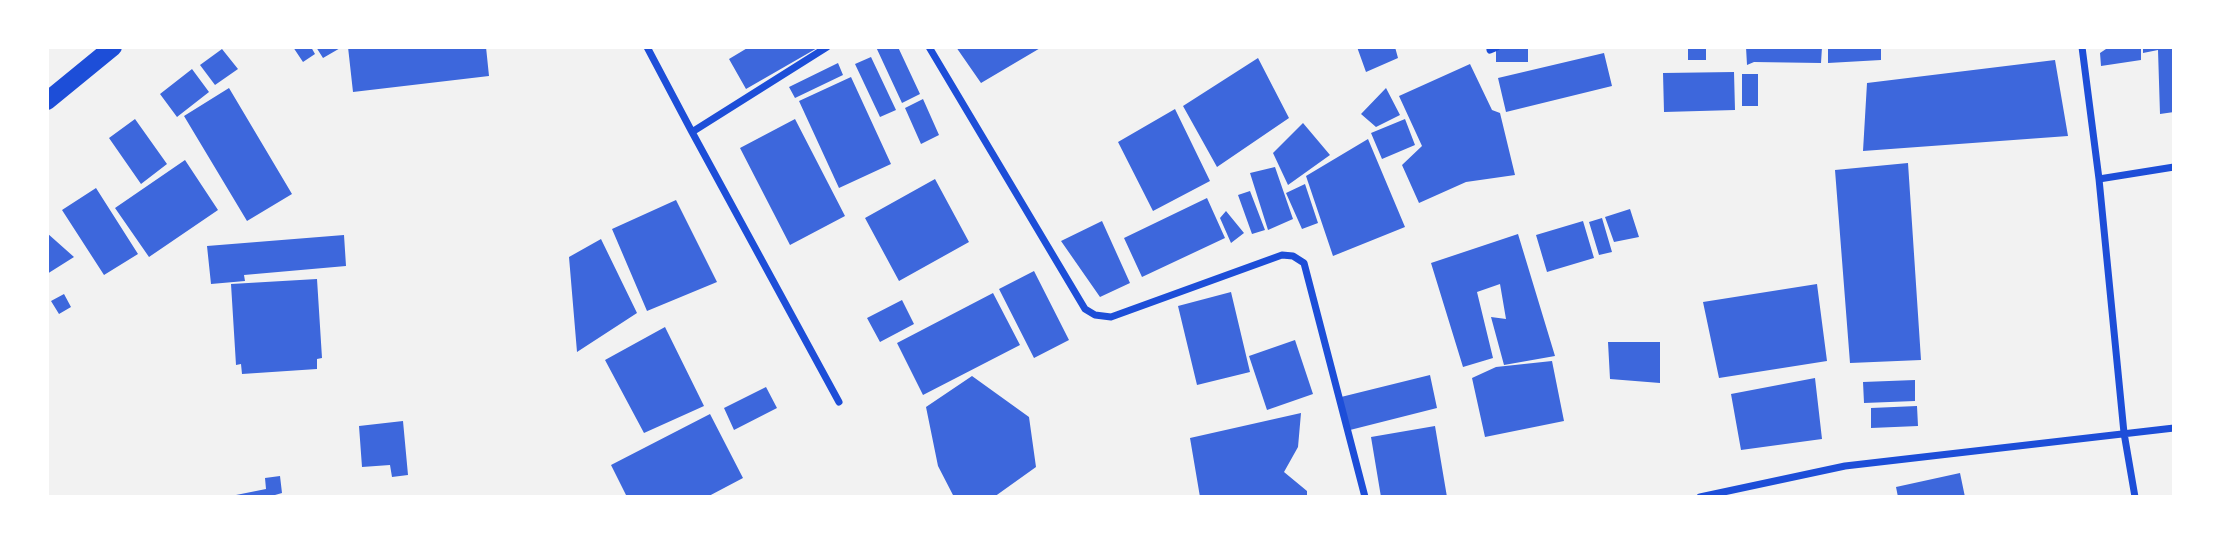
<!DOCTYPE html>
<html>
<head>
<meta charset="utf-8">
<style>
  body { margin:0 }
  #map { position:relative; width:2221px; height:544px; overflow:hidden; background:#f2f2f2; font-family:"DejaVu Sans",sans-serif }
  canvas { display:block }
  .frame { position:absolute; inset:0; border:49px solid #fff; pointer-events:none }
</style>
</head>
<body>
<div id="map">
<canvas width="2221" height="544"></canvas>
<div class="frame"></div>
</div>
<script>
const ctx = document.querySelector('canvas').getContext('2d');
ctx.lineJoin = 'round';
function fillPath(path, color) {
  ctx.fillStyle = color;
  ctx.fill(path, 'evenodd');
}
function poly(rows) {
  const path = new Path2D();
  for (const r of rows) {
    path.moveTo(r[0], r[1]);
    for (let i = 2; i < r.length; i += 2) path.lineTo(r[i], r[i + 1]);
  }
  return path;
}
function trace(path, color, width, dash) {
  ctx.strokeStyle = color;
  ctx.lineWidth = width;
  ctx.lineCap = dash ? 'butt' : 'round';
  ctx.setLineDash(dash || []);
  ctx.stroke(path);
}
const building = poly([
  [293,47,311,47,315,54,303,62],
  [316,47,342,47,323,58],
  [348,47,486,47,489,76,353,92],
  [749,47,819,47,746,89,729,59],
  [876,47,898,47,920,94,902,103],
  [956,47,1042,47,981,83],
  [1357,47,1395,47,1398,58,1366,72],
  [1496,47,1528,47,1528,62,1496,62],
  [1688,47,1706,47,1706,60,1688,60],
  [1746,47,1822,47,1821,63,1754,62,1747,65],
  [1828,47,1881,47,1881,60,1828,63],
  [2109,47,2141,47,2141,60,2101,66,2100,53],
  [2143,47,2174,47,2174,112,2160,114,2158,50,2143,53],
  [222,49,238,69,215,85,200,65],
  [1604,53,1612,86,1506,112,1498,78],
  [871,57,896,110,880,117,855,64],
  [1258,58,1289,118,1217,167,1183,106],
  [2055,60,2068,136,1863,151,1867,83],
  [838,63,843,75,795,98,789,87],
  [1470,64,1492,110,1500,113,1515,175,1466,182,1419,203,1402,165,1422,146,1399,96],
  [192,69,209,92,177,117,160,94],
  [1734,72,1735,110,1664,112,1663,73],
  [1742,74,1758,74,1758,106,1742,106],
  [851,77,891,164,839,188,799,101],
  [229,88,292,194,247,221,184,116],
  [1386,88,1400,115,1376,127,1361,114],
  [923,99,939,135,921,144,905,108],
  [1175,109,1210,181,1153,211,1118,142],
  [135,119,167,164,141,184,109,138],
  [795,119,845,216,790,245,740,148],
  [1405,119,1415,145,1382,159,1371,133],
  [1303,123,1330,155,1288,185,1273,153],
  [1368,139,1405,227,1333,256,1306,176],
  [185,160,218,210,149,257,115,208],
  [1908,163,1921,360,1850,363,1835,170],
  [1275,167,1293,219,1268,230,1250,173],
  [935,179,969,242,899,281,865,218],
  [1305,184,1318,223,1302,229,1286,193],
  [96,188,138,254,104,275,62,210],
  [1250,191,1265,230,1252,234,1238,195],
  [1207,198,1225,238,1142,277,1124,238],
  [676,200,717,282,647,311,612,229],
  [1630,209,1639,237,1614,242,1605,217],
  [1226,211,1244,233,1231,243,1220,218],
  [1602,218,1612,252,1599,255,1589,222],
  [1102,221,1130,283,1100,297,1061,241],
  [1583,221,1594,258,1547,272,1536,235],
  [47,233,74,257,47,274],
  [1518,234,1555,356,1504,365,1491,317,1506,319,1500,284,1477,292,1493,358,1463,367,1431,263],
  [344,235,346,266,244,275,245,281,211,284,207,246],
  [601,239,637,313,577,352,569,257],
  [1034,271,1069,340,1034,358,999,289],
  [317,279,322,358,317,359,317,369,242,374,241,364,236,365,231,284],
  [1817,284,1827,361,1719,378,1703,302],
  [1231,292,1250,372,1197,385,1178,306],
  [993,293,1020,345,923,395,897,343],
  [64,294,71,307,59,314,51,301],
  [902,300,914,324,880,342,867,318],
  [665,327,704,406,644,433,605,360],
  [1295,340,1313,394,1267,410,1249,356],
  [1608,342,1660,342,1660,383,1610,379],
  [1552,361,1564,421,1485,437,1472,378,1496,367],
  [1430,375,1437,408,1350,430,1341,397],
  [972,376,1029,417,1036,467,994,497,954,497,938,466,926,407],
  [1815,378,1822,439,1741,450,1731,394],
  [1915,380,1915,401,1864,403,1863,382],
  [766,387,777,408,734,430,724,408],
  [1917,406,1918,426,1871,428,1871,408],
  [1301,413,1298,447,1284,472,1307,491,1307,497,1200,497,1190,438],
  [710,414,743,478,707,497,627,497,611,465],
  [403,421,408,475,392,477,390,465,362,467,359,426],
  [1435,426,1447,497,1381,497,1371,437],
  [1960,473,1965,497,1898,497,1896,487],
  [280,476,282,493,268,497,226,497,266,489,265,478]
]);
const minor = poly([
  [647,47,692,132],
  [827,47,692,132,839,402],
  [929,47,1085,309,1095,315,1111,317,1282,255,1293,256,1304,263,1365,497],
  [2082,47,2099,179,2124,433,2135,497],
  [1490,50,1497,47],
  [2099,179,2174,167],
  [1700,497,1845,466,2174,428]
]);
const primary = poly([
  [47,101,113,47]
]);
fillPath(building, '#3d67dc');
trace(minor, '#1d4ed8', 7);
trace(primary, '#1d4ed8', 18);
</script>
</body>
</html>
